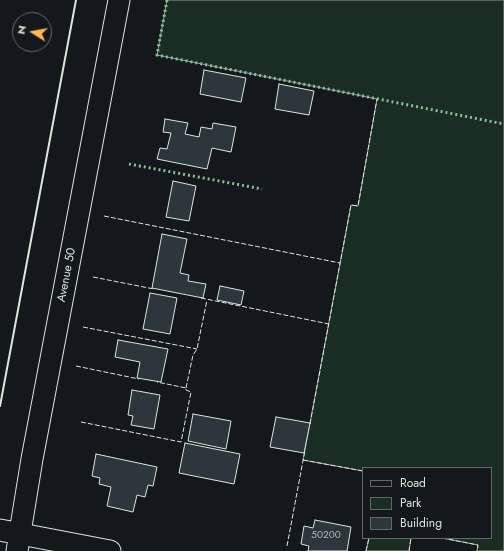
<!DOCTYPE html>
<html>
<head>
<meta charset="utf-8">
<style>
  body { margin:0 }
  #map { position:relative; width:504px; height:551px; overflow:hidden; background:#14181c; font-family:Jost,sans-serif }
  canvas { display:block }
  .legend { position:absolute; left:362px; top:467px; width:130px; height:72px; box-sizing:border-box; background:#14181c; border:1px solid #626a69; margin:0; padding:5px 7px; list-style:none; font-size:12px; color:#d8e6dc }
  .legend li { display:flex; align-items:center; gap:8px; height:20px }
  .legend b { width:20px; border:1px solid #626a69 }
  .north { position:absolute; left:12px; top:12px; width:40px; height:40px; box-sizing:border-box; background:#14181c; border:1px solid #626a69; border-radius:50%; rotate:281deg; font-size:11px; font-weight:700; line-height:16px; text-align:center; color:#d8e6dc }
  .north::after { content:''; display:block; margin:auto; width:14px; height:18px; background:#ffb74d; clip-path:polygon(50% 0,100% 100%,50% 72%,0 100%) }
</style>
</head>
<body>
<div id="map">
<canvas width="504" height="551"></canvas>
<ul class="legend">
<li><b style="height:5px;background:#14181c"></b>Road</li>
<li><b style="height:11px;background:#1a2d24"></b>Park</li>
<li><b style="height:11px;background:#2c363c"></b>Building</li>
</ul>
<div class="north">N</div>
</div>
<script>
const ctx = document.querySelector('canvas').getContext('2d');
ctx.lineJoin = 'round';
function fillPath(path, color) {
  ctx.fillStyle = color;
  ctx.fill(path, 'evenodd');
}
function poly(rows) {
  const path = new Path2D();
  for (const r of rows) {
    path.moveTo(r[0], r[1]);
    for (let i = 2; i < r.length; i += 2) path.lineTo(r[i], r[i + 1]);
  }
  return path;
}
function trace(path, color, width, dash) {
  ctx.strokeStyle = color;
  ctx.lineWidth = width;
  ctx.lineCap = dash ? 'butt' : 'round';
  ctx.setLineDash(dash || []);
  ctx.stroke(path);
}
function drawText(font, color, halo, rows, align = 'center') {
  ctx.font = font + ' Jost,sans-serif';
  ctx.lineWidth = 3;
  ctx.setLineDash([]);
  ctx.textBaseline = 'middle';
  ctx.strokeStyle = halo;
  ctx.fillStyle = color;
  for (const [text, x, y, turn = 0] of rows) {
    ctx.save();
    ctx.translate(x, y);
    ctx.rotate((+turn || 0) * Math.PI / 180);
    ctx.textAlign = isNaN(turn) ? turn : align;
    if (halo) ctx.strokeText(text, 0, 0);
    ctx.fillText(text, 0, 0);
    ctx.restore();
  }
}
const green = poly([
  [167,0,504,0,504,551,477,551,478,545,442,538,491,538,491,468,363,468,363,471,303,460,351,205,358,206,377,99,157,55,167,0],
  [369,538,411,538,409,551,366,551,369,538]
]);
const building = poly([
  [204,70,246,78,241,102,200,94,204,70],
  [279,84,314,91,309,115,275,109,279,84],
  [165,119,188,123,185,134,199,137,201,127,212,129,213,123,236,127,231,152,212,148,207,169,157,159,160,148,167,149,171,133,163,132,165,119],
  [173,181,196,186,189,221,166,217,173,181],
  [162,234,187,239,180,273,189,275,188,281,206,284,203,298,152,288,162,234],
  [220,286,244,291,241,305,217,300,220,286],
  [150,293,177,298,170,334,143,329,150,293],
  [118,340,168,349,161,382,137,378,140,362,115,357,118,340],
  [132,390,160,395,154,429,131,425,133,416,128,415,132,390],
  [193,414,231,421,226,449,188,441,193,414],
  [276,417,310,423,304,453,270,447,276,417],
  [185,443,240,454,234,484,179,473,185,443],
  [96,454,157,467,153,486,148,485,145,497,137,495,133,512,107,506,111,487,99,484,100,478,92,476,96,454],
  [315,520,351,527,347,551,308,551,309,546,301,544,304,526,313,528,315,520]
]);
const secondary = poly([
  [0,530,110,551],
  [17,551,32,459,119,0]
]);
const hedge = poly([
  [167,0,157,55,504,124],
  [129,164,262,189]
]);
const fence = poly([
  [104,216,340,263],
  [93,277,154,289],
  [201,298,329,324],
  [83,327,197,349],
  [76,366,139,379],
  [186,388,193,355,197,349,207,300],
  [81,422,181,442,191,392,186,390,186,388,157,382],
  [310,424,351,205,358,206,377,99],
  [303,460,363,471],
  [442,538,478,545,477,551],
  [287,546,305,450],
  [366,551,369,538],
  [409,551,411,538]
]);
const wall = poly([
  [0,406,76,0]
]);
const numberNames = [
  ["50200",326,536]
];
const streetNames = [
  ["Avenue 50",67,275,-79]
];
fillPath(green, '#1a2d24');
trace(green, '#939e99', 1);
fillPath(building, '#2c363c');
trace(building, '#d8e6dc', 1);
trace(secondary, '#d8e6dc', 23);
trace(secondary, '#14181c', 21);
trace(hedge, '#8ac095', 3, [2, 3]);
trace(fence, '#d8e6dc', 1, [5, 2]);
trace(wall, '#d8e6dc', 2);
drawText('10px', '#adbab4', null, numberNames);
drawText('12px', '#d8e6dc', '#14181c', streetNames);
</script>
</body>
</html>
